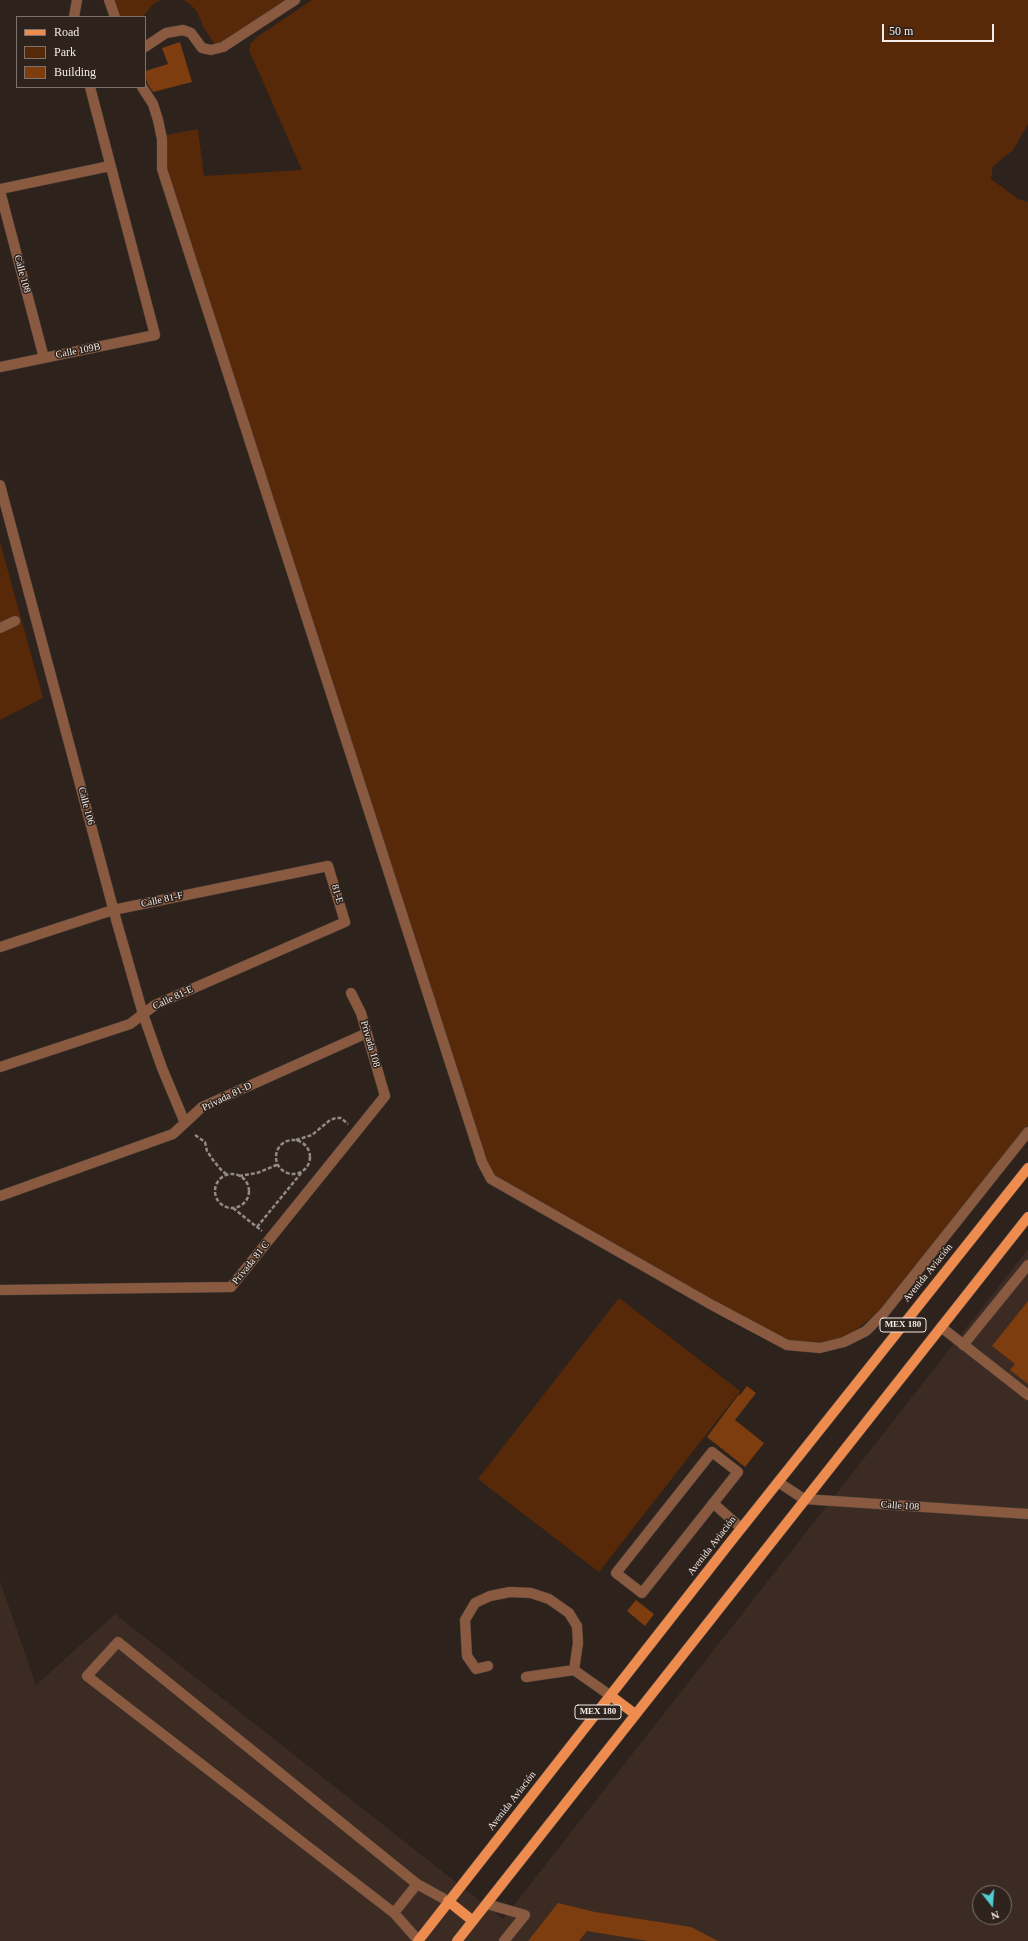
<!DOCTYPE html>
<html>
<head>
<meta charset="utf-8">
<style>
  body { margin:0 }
  #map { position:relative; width:1028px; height:1941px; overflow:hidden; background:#2d221c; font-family:"Times New Roman",serif }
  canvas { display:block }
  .legend { position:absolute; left:16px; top:16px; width:130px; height:72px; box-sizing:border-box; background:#2d221c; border:1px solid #7d736e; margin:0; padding:5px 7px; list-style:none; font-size:12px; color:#f4ece8 }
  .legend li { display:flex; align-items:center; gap:8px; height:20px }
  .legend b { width:20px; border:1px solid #7d736e }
  .north { position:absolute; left:972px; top:1885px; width:40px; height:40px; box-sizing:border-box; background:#2d221c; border:1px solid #7d736e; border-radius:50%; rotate:163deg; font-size:11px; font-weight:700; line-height:16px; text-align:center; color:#f4ece8 }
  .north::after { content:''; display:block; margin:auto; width:14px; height:18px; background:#51ccd3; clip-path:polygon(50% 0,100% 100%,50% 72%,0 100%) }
  .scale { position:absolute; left:882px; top:24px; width:112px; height:18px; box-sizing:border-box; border:2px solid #f4ece8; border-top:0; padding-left:5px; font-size:12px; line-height:14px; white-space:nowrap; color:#f4ece8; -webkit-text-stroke:3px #2d221c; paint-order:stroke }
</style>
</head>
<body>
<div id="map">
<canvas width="1028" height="1941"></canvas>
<ul class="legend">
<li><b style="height:5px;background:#ee8c50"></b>Road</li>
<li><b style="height:11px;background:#582908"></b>Park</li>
<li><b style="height:11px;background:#7d3d0e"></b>Building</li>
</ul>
<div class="north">N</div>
<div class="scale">50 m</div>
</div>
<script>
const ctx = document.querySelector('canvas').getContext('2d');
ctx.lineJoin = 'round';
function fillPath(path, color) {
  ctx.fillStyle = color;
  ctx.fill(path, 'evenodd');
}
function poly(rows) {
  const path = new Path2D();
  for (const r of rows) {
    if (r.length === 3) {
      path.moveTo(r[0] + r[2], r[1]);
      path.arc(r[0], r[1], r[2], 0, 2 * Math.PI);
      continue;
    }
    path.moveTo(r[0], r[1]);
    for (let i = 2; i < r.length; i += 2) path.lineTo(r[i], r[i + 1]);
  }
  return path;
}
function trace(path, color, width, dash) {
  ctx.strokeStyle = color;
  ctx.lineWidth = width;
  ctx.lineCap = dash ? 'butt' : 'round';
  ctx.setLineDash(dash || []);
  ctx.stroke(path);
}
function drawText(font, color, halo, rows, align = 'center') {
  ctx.font = font + ' "Times New Roman",serif';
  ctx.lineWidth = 3;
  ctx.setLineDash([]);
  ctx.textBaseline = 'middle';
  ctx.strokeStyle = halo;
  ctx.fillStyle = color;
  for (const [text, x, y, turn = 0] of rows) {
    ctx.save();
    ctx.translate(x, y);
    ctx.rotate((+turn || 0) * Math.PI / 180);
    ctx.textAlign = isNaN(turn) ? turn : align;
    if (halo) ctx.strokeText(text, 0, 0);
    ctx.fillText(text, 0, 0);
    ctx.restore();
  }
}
const built = poly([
  [1028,1249,1028,1941,0,1941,0,1581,36,1685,115,1614,503,1919],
  [980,1893,1004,1893,1004,1917,980,1917]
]);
const green = poly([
  [113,0,161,0,153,4,143,17,119,17],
  [182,0,289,0,216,46,204,28,196,10,186,1],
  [312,0,1028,0,1028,124,1013,150,993,166,991,179,1018,199,1028,202,1028,1125,878,1312,857,1329,841,1339,818,1345,787,1343,492,1178,166,168,165,135,198,129,204,176,302,170,249,50,251,43,257,37],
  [0,542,43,698,0,720],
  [619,1298,740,1391,599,1572,478,1479]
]);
const building = poly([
  [180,42,192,82,153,92,147,83,145,71,168,64,162,48],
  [1028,1301,1028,1384,1010,1370,1015,1364,992,1346],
  [747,1386,756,1393,735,1420,764,1443,745,1467,707,1437,739,1394,740,1395],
  [636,1600,654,1614,645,1626,627,1611],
  [558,1903,595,1912,691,1927,718,1941,648,1941,587,1931,579,1941,528,1941]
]);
const path = poly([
  [195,1135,205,1142,207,1151,213,1160,222,1171,228,1175],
  [296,1140,312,1135,330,1120,336,1118,341,1118,348,1124],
  [293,1157,17],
  [232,1191,17],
  [239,1176,257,1173,279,1164],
  [233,1208,262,1231],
  [257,1227,302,1172]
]);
const minor = poly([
  [109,0,115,17],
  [74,17,77,0],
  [145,47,166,33,183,30,191,33,202,48,211,50,223,47,295,0],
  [142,87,153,104,158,120,162,139,162,169,482,1162,491,1179,712,1305,787,1345,820,1348,844,1342,866,1331,884,1313,1028,1132],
  [0,189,110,166],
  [0,191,44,358],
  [0,367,155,335,90,87],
  [0,485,117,923,143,1014,162,1068,185,1123],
  [0,628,15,621],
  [0,947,113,910,328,866,345,922,155,1005,130,1024,0,1067],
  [0,1196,173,1134,202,1107,367,1033],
  [0,1290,231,1287,385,1096,361,1013,351,993],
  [941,1327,1028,1395],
  [963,1345,1028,1265],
  [712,1452,738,1472,642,1593,616,1573,712,1452],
  [778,1482,804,1499,1028,1514],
  [713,1503,741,1528],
  [488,1666,476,1669,467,1656,465,1620,475,1603,490,1596,510,1592,531,1593,549,1599,569,1613,577,1626,578,1643,574,1670],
  [526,1677,574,1670,611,1696],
  [487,1904,525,1915,504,1941],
  [394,1913,87,1676,118,1642,417,1884],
  [418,1940,394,1913,417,1884,448,1901]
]);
const major = poly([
  [611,1696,635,1714],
  [448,1901,473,1921],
  [418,1941,732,1540,1028,1168],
  [457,1941,1028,1217]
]);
const shields = [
  [903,1325,46],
  [598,1712,46]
];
const shieldNames = [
  ["MEX 180",903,1325],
  ["MEX 180",598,1712]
];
const streetNames = [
  ["Calle 108",22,274,75],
  ["Calle 109B",78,351,-11],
  ["Calle 106",86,806,75],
  ["81-E",337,894,73],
  ["Calle 81-F",162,900,-12],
  ["Calle 81-E",173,998,-25],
  ["Privada 108",370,1044,74],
  ["Privada 81-D",227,1097,-26],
  ["Privada 81 C",251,1263,-51],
  ["Avenida Aviación",928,1273,-51],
  ["Calle 108",900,1506,4],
  ["Avenida Aviación",712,1546,-52],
  ["Avenida Aviación",512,1801,-52]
];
fillPath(built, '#3c2b22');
fillPath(green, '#582908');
fillPath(building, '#7d3d0e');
trace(minor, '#493e39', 11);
trace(major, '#493e39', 11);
trace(path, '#938a85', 2.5, [4, 2]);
trace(minor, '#895a3f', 10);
trace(major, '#ee8c50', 10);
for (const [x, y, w] of shields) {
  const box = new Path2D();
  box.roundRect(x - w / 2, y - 7, w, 14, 3);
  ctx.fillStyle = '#2d221c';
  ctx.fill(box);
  trace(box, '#f4ece8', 1);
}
drawText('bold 9px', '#f4ece8', null, shieldNames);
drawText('10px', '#f4ece8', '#2d221c', streetNames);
</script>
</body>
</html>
